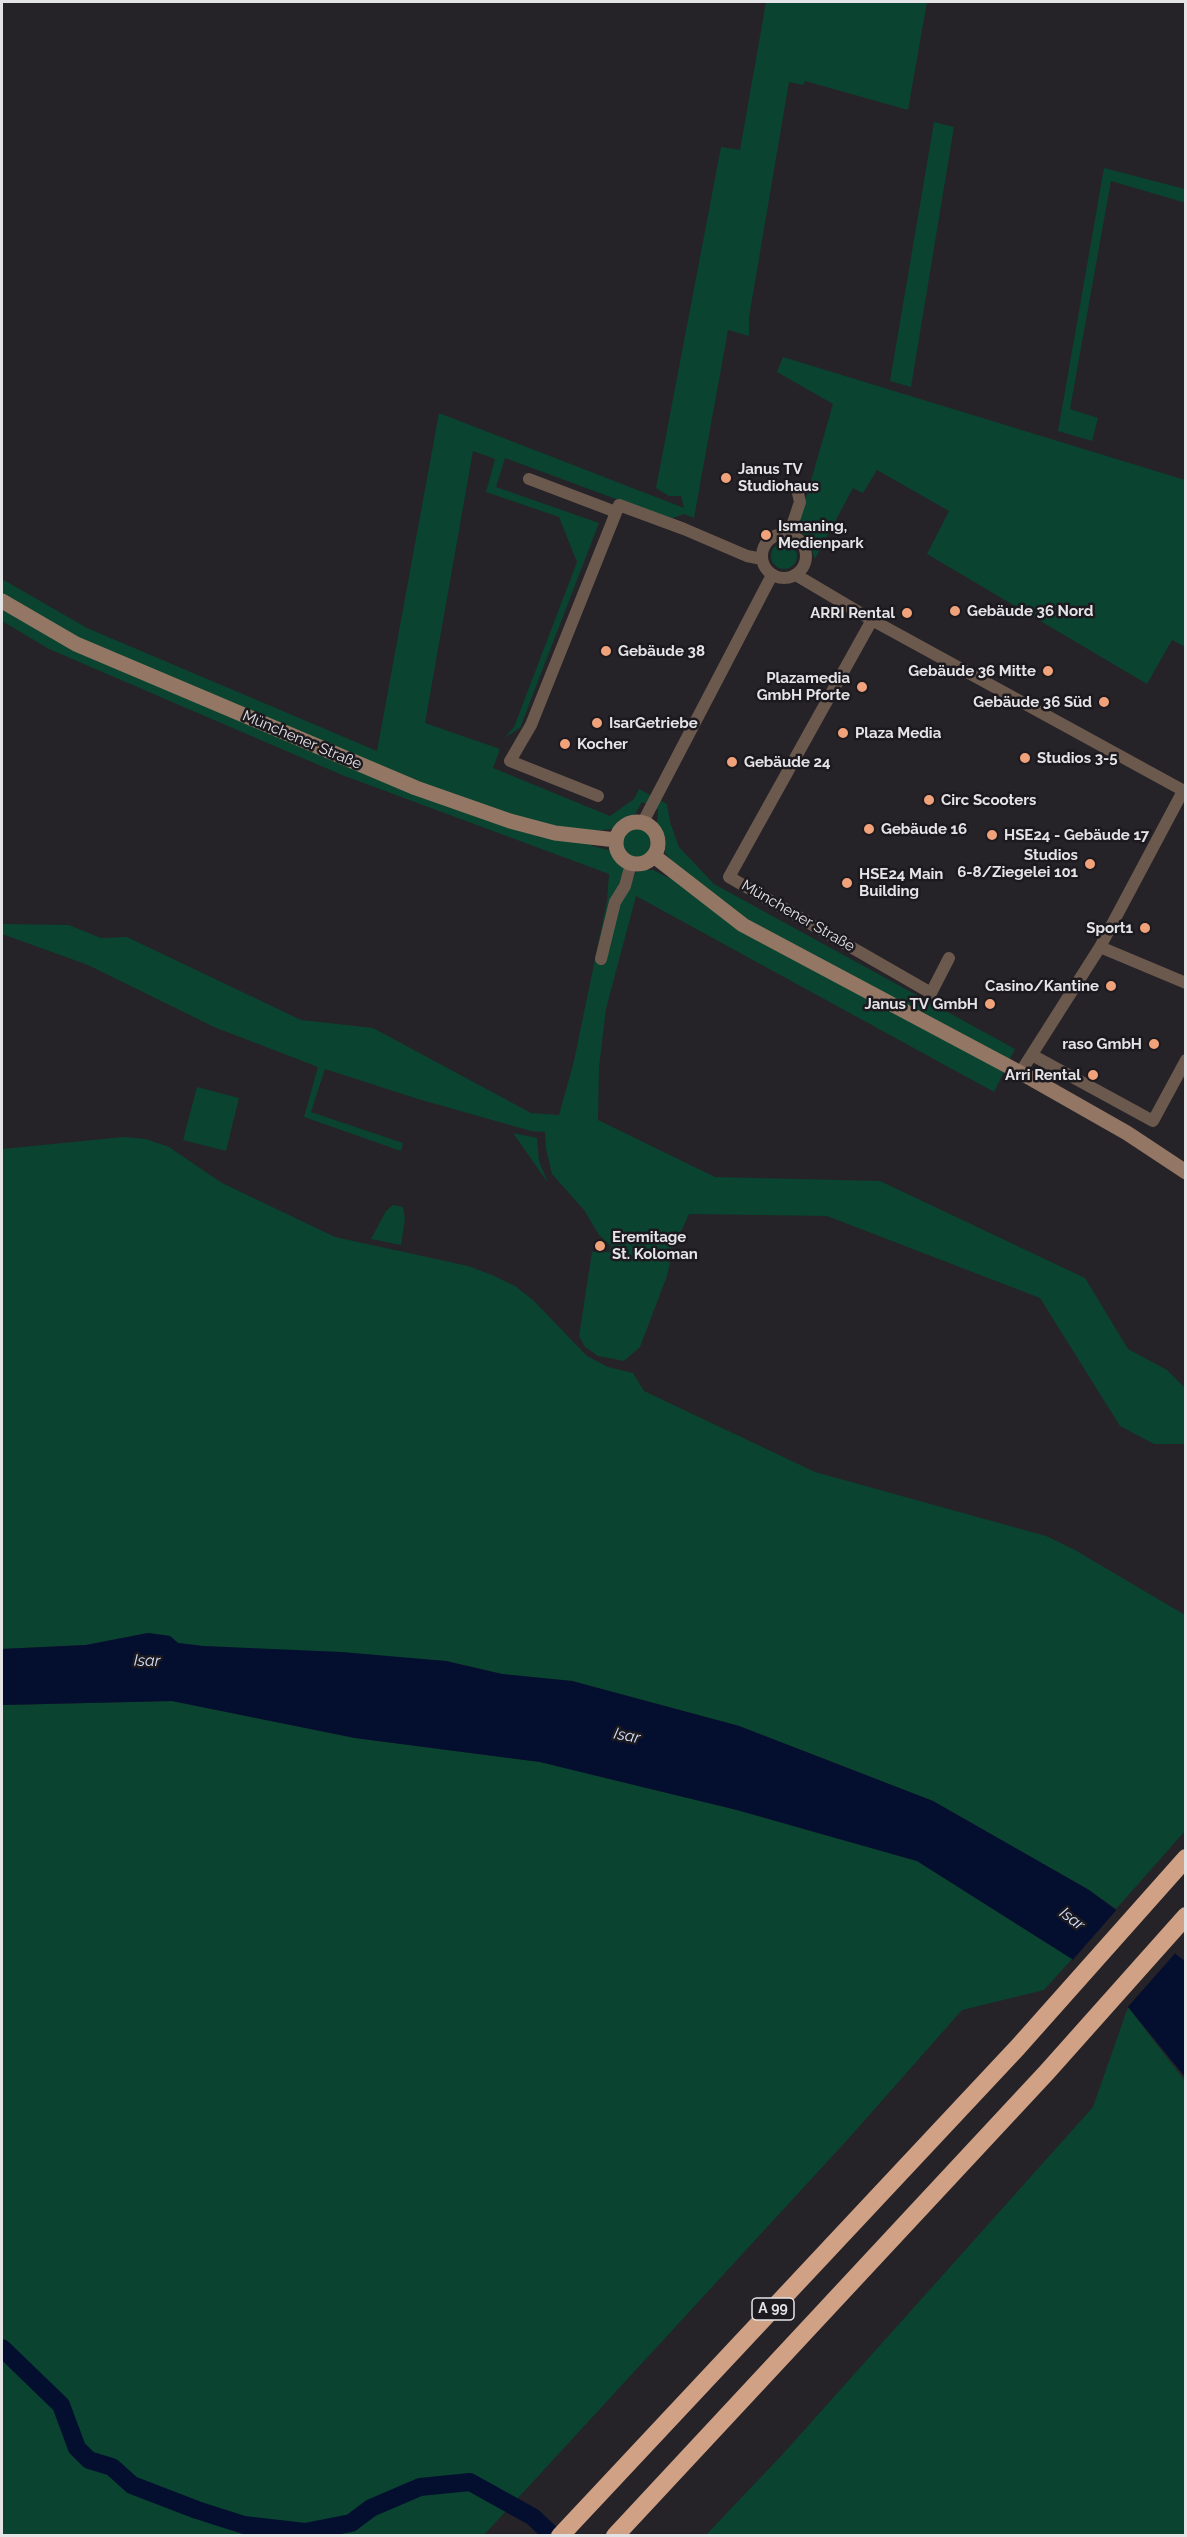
<!DOCTYPE html>
<html>
<head>
<meta charset="utf-8">
<style>
  body { margin:0 }
  #map { position:relative; width:1187px; height:2537px; overflow:hidden; background:#252328; font-family:Raleway,sans-serif }
  canvas { display:block }
  .frame { position:absolute; inset:0; border:3px solid #e4e3e6; pointer-events:none }
</style>
</head>
<body>
<div id="map">
<canvas width="1187" height="2537"></canvas>
<div class="frame"></div>
</div>
<script>
const ctx = document.querySelector('canvas').getContext('2d');
ctx.lineJoin = 'round';
function fillPath(path, color) {
  ctx.fillStyle = color;
  ctx.fill(path, 'evenodd');
}
function poly(rows) {
  const path = new Path2D();
  for (const r of rows) {
    if (r.length === 3) {
      path.moveTo(r[0] + r[2], r[1]);
      path.arc(r[0], r[1], r[2], 0, 2 * Math.PI);
      continue;
    }
    path.moveTo(r[0], r[1]);
    for (let i = 2; i < r.length; i += 2) path.lineTo(r[i], r[i + 1]);
  }
  return path;
}
function trace(path, color, width, dash) {
  ctx.strokeStyle = color;
  ctx.lineWidth = width;
  ctx.lineCap = dash ? 'butt' : 'round';
  ctx.setLineDash(dash || []);
  ctx.stroke(path);
}
function drawText(font, color, halo, rows, align = 'center') {
  ctx.font = font + ' Raleway,sans-serif';
  ctx.lineWidth = 5;
  ctx.setLineDash([]);
  ctx.textBaseline = 'middle';
  ctx.strokeStyle = halo;
  ctx.fillStyle = color;
  for (const [text, x, y, turn = 0] of rows) {
    ctx.save();
    ctx.translate(x, y);
    ctx.rotate((+turn || 0) * Math.PI / 180);
    ctx.textAlign = isNaN(turn) ? turn : align;
    if (halo) ctx.strokeText(text, 0, 0);
    ctx.fillText(text, 0, 0);
    ctx.restore();
  }
}
const green = poly([
  [766,2,927,2,908,110,805,81,803,85,789,82,749,317,749,336,728,330,694,518,684,514,670,519,505,458,496,487,599,523,520,728,504,738,514,727,577,562,559,517,486,492,495,459,473,451,425,723,500,749,493,768,610,816,634,799,639,789,667,804,670,822,679,847,714,884,1015,1049,994,1092,636,896,606,1009,599,1067,598,1120,715,1177,880,1181,1085,1278,1128,1349,1167,1370,1185,1388,1185,1444,1154,1444,1120,1426,1040,1298,827,1216,689,1214,673,1249,667,1276,640,1347,624,1361,598,1356,585,1347,579,1336,592,1252,609,1252,611,1246,599,1235,584,1210,552,1174,546,1149,545,1132,531,1131,418,1099,325,1069,311,1112,403,1143,401,1151,304,1117,318,1067,214,1027,88,965,2,934,2,924,69,925,101,938,127,937,301,1020,373,1028,531,1113,559,1115,574,1061,607,901,609,874,342,775,49,649,2,621,2,579,87,628,377,751,439,413,684,508,681,496,669,496,656,488,721,147,740,150],
  [642,802,658,809,657,824,665,853,677,867,669,878,653,870,645,869,636,872,631,885,624,867,615,861,609,850,592,846,593,831,612,829,634,816],
  [934,122,954,127,911,387,890,381],
  [1104,168,1185,189,1186,203,1111,181,1070,409,1098,418,1092,441,1058,431],
  [783,357,1185,480,1185,647,1172,640,1147,684,927,554,949,511,877,470,863,493,853,488,815,559,808,539,797,529,833,404,777,372],
  [784,556,13],
  [637,843,16],
  [197,1087,239,1098,226,1151,183,1140],
  [513,1133,537,1138,539,1161,548,1183],
  [124,1137,146,1139,169,1147,222,1183,335,1237,468,1266,492,1275,515,1286,533,1300,587,1356,608,1367,633,1373,644,1391,815,1472,1046,1536,1075,1550,1185,1615,1185,1831,1116,1909,1089,1890,933,1801,739,1726,572,1681,502,1674,446,1661,203,1646,178,1643,170,1636,148,1633,86,1645,2,1649,2,1149],
  [393,1205,403,1207,405,1219,401,1245,371,1239,386,1211],
  [172,1701,355,1738,540,1762,737,1810,917,1861,1072,1959,1044,1990,962,2010,849,2138,484,2535,2,2535,2,1705],
  [1128,2007,1185,2081,1185,2535,705,2536,782,2455,1093,2107]
]);
const water = poly([
  [148,1633,170,1636,178,1643,203,1646,342,1652,446,1661,502,1674,572,1681,739,1726,933,1801,1089,1890,1185,1961,1185,2077,1128,2007,1072,1959,917,1861,737,1810,540,1762,355,1738,172,1701,2,1705,2,1649,86,1645]
]);
const pier = poly([
  [1119,1907,1178,1950,1126,2009,1071,1962]
]);
const river = poly([
  [2,2348,61,2405,77,2448,89,2460,112,2467,132,2485,197,2510,244,2525,305,2532,351,2523,371,2508,420,2487,470,2482,533,2517,553,2536]
]);
const street = poly([
  [529,479,616,512],
  [784,556,22],
  [789,535,800,502,797,489],
  [796,575,872,620,1186,792],
  [872,620,729,877,931,993,949,958],
  [598,796,510,761,531,725,619,505,684,529,747,556,762,559],
  [643,822,772,575],
  [1100,947,1186,983],
  [601,959,615,902,625,886,631,864],
  [1032,1055,1153,1121,1186,1060],
  [1020,1073,1100,947,1183,791]
]);
const secondary = poly([
  [2,601,76,644,416,788,510,821,555,833,616,840],
  [637,843,21],
  [654,856,743,925,1032,1079,1127,1133,1186,1172]
]);
const highway = poly([
  [560,2536,1018,2047,1186,1858],
  [615,2536,1047,2072,1186,1916]
]);
const markers = [
  [726,478,6,"#f0a27a"],
  [766,535,6,"#f0a27a"],
  [955,611,6,"#f0a27a"],
  [907,613,6,"#f0a27a"],
  [606,651,6,"#f0a27a"],
  [1048,671,6,"#f0a27a"],
  [862,687,6,"#f0a27a"],
  [1104,702,6,"#f0a27a"],
  [597,723,6,"#f0a27a"],
  [843,733,6,"#f0a27a"],
  [565,744,6,"#f0a27a"],
  [1025,758,6,"#f0a27a"],
  [732,762,6,"#f0a27a"],
  [929,800,6,"#f0a27a"],
  [869,829,6,"#f0a27a"],
  [992,835,6,"#f0a27a"],
  [1090,864,6,"#f0a27a"],
  [847,883,6,"#f0a27a"],
  [1145,928,6,"#f0a27a"],
  [1111,986,6,"#f0a27a"],
  [990,1004,6,"#f0a27a"],
  [1154,1044,6,"#f0a27a"],
  [1093,1075,6,"#f0a27a"],
  [600,1246,6,"#f0a27a"]
];
const shields = [
  [773,2309,42]
];
const shieldNames = [
  ["A 99",773,2309]
];
const poiNames = [
  ["Janus TV",738,469],
  ["Studiohaus",738,486],
  ["Ismaning,",778,526],
  ["Medienpark",778,543],
  ["Gebäude 36 Nord",967,611],
  ["ARRI Rental",895,613,"right"],
  ["Gebäude 38",618,651],
  ["Gebäude 36 Mitte",1036,671,"right"],
  ["Plazamedia",850,678,"right"],
  ["GmbH Pforte",850,695,"right"],
  ["Gebäude 36 Süd",1092,702,"right"],
  ["IsarGetriebe",609,723],
  ["Plaza Media",855,733],
  ["Kocher",577,744],
  ["Studios 3-5",1037,758],
  ["Gebäude 24",744,762],
  ["Circ Scooters",941,800],
  ["Gebäude 16",881,829],
  ["HSE24 - Gebäude 17",1004,835],
  ["Studios",1078,855,"right"],
  ["6-8/Ziegelei 101",1078,872,"right"],
  ["HSE24 Main",859,874],
  ["Building",859,891],
  ["Sport1",1133,928,"right"],
  ["Casino/Kantine",1099,986,"right"],
  ["Janus TV GmbH",978,1004,"right"],
  ["raso GmbH",1142,1044,"right"],
  ["Arri Rental",1081,1075,"right"],
  ["Eremitage",612,1237],
  ["St. Koloman",612,1254]
];
const streetNames = [
  ["Münchener Straße",302,740,23],
  ["Münchener Straße",798,916,30]
];
const waterNames = [
  ["Isar",147,1661,1],
  ["Isar",627,1736,11],
  ["Isar",1072,1919,37]
];
fillPath(green, '#0a432f');
fillPath(water, '#040f30');
fillPath(pier, '#252328');
trace(river, '#040f30', 18);
trace(street, '#6c594e', 12);
trace(secondary, '#947664', 15);
trace(highway, '#d0a185', 18);
for (const [x, y, r, color] of markers) {
  const dot = new Path2D();
  dot.arc(x, y, r, 0, 2 * Math.PI);
  ctx.fillStyle = color;
  ctx.fill(dot);
  trace(dot, '#1c1a1f', 2);
}
for (const [x, y, w] of shields) {
  const box = new Path2D();
  box.roundRect(x - w / 2, y - 11, w, 22, 4.5);
  ctx.fillStyle = '#1c1a1f';
  ctx.fill(box);
  trace(box, '#e4e3e6', 1.5);
}
drawText('bold 14px', '#e4e3e6', null, shieldNames);
drawText('bold 15px', '#e4e3e6', '#1c1a1f', poiNames, 'left');
drawText('15px', '#e4e3e6', '#1c1a1f', streetNames);
drawText('italic 16px', '#d6e3fe', '#1c1a1f', waterNames);
</script>
</body>
</html>
